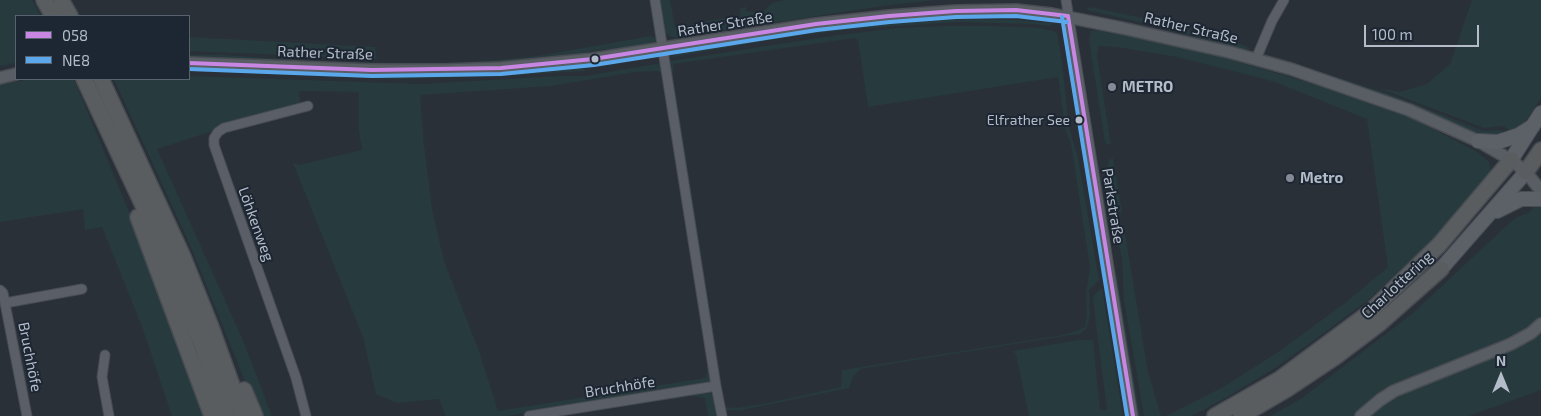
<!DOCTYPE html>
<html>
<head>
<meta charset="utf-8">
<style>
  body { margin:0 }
  #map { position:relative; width:1541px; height:416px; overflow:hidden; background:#2a3038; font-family:"Exo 2",sans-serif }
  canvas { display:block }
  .legend { position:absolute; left:15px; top:15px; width:175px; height:65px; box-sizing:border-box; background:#1d2633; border:1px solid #59626f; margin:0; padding:6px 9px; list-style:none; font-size:15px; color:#b4bcc9 }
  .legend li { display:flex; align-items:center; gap:10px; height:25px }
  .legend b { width:25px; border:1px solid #59626f }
  .north { position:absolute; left:1476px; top:351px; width:50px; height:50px; -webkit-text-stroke:4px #1d2633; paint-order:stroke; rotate:0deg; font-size:14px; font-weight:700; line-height:20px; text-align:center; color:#b4bcc9 }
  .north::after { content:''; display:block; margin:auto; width:18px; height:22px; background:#b4bcc9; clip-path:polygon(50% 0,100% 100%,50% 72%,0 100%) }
  .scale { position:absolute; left:1364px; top:25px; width:115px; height:22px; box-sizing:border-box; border:2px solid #b4bcc9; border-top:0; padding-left:6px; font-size:15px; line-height:18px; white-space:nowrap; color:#b4bcc9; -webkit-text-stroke:4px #1d2633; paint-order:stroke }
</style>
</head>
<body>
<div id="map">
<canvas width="1541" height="416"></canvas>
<ul class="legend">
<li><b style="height:6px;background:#c787e3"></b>058</li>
<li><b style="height:6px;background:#5aa8eb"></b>NE8</li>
</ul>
<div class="north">N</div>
<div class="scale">100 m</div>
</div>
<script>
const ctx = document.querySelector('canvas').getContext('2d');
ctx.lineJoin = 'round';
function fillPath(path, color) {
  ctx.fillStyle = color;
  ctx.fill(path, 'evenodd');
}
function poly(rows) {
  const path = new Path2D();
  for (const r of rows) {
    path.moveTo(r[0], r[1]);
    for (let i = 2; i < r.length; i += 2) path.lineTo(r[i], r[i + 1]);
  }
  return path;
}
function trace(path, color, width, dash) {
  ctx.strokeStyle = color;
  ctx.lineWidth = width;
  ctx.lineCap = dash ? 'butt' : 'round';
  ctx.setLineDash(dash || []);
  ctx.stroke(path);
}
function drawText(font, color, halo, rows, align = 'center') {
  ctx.font = font + ' "Exo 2",sans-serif';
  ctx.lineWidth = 4;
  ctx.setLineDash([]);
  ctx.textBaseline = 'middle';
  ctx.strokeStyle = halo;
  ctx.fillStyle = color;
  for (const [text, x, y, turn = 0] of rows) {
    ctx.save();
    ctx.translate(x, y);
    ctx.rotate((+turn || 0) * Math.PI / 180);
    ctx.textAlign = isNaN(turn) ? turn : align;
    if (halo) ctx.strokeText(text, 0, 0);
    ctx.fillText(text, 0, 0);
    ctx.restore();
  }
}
const green = poly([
  [0,0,32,0,41,16,16,16,16,63,0,66],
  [660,0,670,0,675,27,741,15,740,8,746,7,746,11,762,13,772,3,785,0,936,0,882,6,674,38,665,33],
  [1472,0,1541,0,1541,98,1527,119,1517,131,1511,134,1508,129,1503,126,1484,128,1379,88,1400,92,1427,84,1450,64],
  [1090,7,1138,17,1241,44,1251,49,1243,49,1131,20,1087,10,1088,8],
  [967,19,1020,20,1052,23,1051,26,1032,24,959,22,852,29,782,38,672,57,679,53,785,35,911,21],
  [946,26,997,26,1039,28,1053,31,1057,33,1062,61,1069,128,1078,157,1099,280,1089,290,1090,317,1086,329,1080,334,1064,336,860,369,853,377,849,388,742,410,726,410,723,407,670,61,838,35,898,28],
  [855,38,858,40,868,107,1058,77,1065,128,1071,144,1090,267,1086,294,1087,315,1085,327,1077,331,1063,335,842,370,841,387,763,404,736,408,725,407,673,75,673,64],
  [1102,30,1200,51,1366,99,1418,121,1477,152,1489,162,1491,172,1488,178,1429,247,1425,247,1368,300,1320,336,1275,368,1229,396,1192,416,1166,416,1223,387,1281,350,1345,303,1388,267,1367,119,1275,82,1249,75,1177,57,1117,47,1099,46,1097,56,1111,145,1107,144,1105,142,1089,40,1091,31],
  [651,36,657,39,653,46,624,51,606,49,585,52,559,59,465,65,465,63,537,56],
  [189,37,375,47,377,59,189,51],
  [189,55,224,55,316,61,392,63,393,65,189,59],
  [1269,55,1395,96,1483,131,1501,130,1504,132,1505,137,1485,136,1423,112],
  [661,63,712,380,707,386,507,416,446,416,439,399,397,403,376,394,363,337,293,163,299,165,362,150,359,132,359,92,299,91,300,103,157,149,242,338,272,416,259,416,191,247,114,79,189,79,189,76,422,84,559,76,585,76],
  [658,71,661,73,707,357,707,373,705,378,498,411,479,351,444,261,432,209,424,145,420,95,551,86,635,72],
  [574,68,584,69,585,71,499,76,397,79,189,71,189,69,415,76,462,76],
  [29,79,74,79,151,265,205,416,172,416,144,332,102,227,85,230,83,209,0,222,0,85],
  [1113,158,1122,213,1116,211,1115,208,1108,164,1109,160],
  [1541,198,1541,390,1469,416,1270,416,1302,398,1412,314,1503,229,1517,217,1529,213],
  [1124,228,1148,372,1161,416,1144,416,1124,300,1122,259,1118,239,1119,233,1122,229],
  [1114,236,1119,290,1140,416,1138,416,1118,293,1116,260,1113,237],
  [1102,288,1123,416,1029,416,1016,354,1013,351,1079,340,1093,340,1100,410,1107,410,1093,300,1094,295],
  [701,391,713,394,716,399,719,416,708,416,705,398,692,396,563,416,537,416]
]);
const street = poly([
  [655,0,716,386,722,416],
  [1066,0,1133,416],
  [1256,59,1272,21,1284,0],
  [0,290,3,293,27,416],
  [5,303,82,289],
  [105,355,102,377,109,416],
  [306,416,296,378,214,145,214,138,218,132,224,128,308,106],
  [529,416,716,386]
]);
const secondary = poly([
  [189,63,372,70,444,70,501,68,593,59,816,24,889,16,956,11,1016,10,1052,14,1122,28,1229,52,1291,69,1409,110,1478,141,1511,160,1526,172,1541,191],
  [0,78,16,74],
  [1361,416,1380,400,1394,391,1511,344,1531,333,1541,324]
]);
const primary = poly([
  [1478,141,1498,142,1519,135,1533,126],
  [1511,160,1541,113],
  [1497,211,1521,199,1541,199],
  [1441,269,1526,172]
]);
const highway = poly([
  [44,0,53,16],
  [61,0,70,16],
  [84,79,169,261,202,345,227,416],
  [101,79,183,257,211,327,243,416],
  [1526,172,1541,150],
  [138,217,212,416],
  [244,390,255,416],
  [1215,416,1280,379,1369,313,1439,245,1511,160],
  [1241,416,1287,389,1335,357,1380,323,1441,269]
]);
const bus1 = poly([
  [1068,16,1133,416],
  [189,63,372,70,501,68,593,59,816,24,889,16,956,11,1016,10,1068,16]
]);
const bus2 = poly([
  [1062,17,1127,416],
  [189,69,372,76,501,74,594,65,817,30,890,22,956,17,1016,16,1067,22]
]);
const markers = [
  [595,59,4.5,"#b4bcc9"],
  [1112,87,5,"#848b96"],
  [1079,120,4.5,"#b4bcc9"],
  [1290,178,5,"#848b96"]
];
const busNames = [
  ["Elfrather See",1070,120]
];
const streetNames = [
  ["Rather Straße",725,24,-9],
  ["Rather Straße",1191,28,13],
  ["Rather Straße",325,53,2],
  ["Parkstraße",1113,206,81],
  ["Löhkenweg",256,224,70],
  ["Charlottering",1397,285,-43],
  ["Bruchhöfe",30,357,79],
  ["Bruchhöfe",620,387,-9]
];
const poiNames = [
  ["METRO",1122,87],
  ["Metro",1300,178]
];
fillPath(green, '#273a3e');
trace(street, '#484c53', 11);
trace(secondary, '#484c53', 14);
trace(primary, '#484c55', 16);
trace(highway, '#474c53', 18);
trace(street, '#5a5e66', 9);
trace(secondary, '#595d64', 11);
trace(primary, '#5c6168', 14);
trace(highway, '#5a5d60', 15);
trace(bus1, '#c787e3', 4);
trace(bus2, '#5aa8eb', 4);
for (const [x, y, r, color] of markers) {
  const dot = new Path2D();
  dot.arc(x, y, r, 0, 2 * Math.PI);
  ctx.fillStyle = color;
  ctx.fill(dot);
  trace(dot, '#1d2633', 2);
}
drawText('14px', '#b4bcc9', '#1d2633', busNames, 'right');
drawText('15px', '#b4bcc9', '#1d2633', streetNames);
drawText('bold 15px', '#b4bcc9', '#1d2633', poiNames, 'left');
</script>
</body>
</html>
